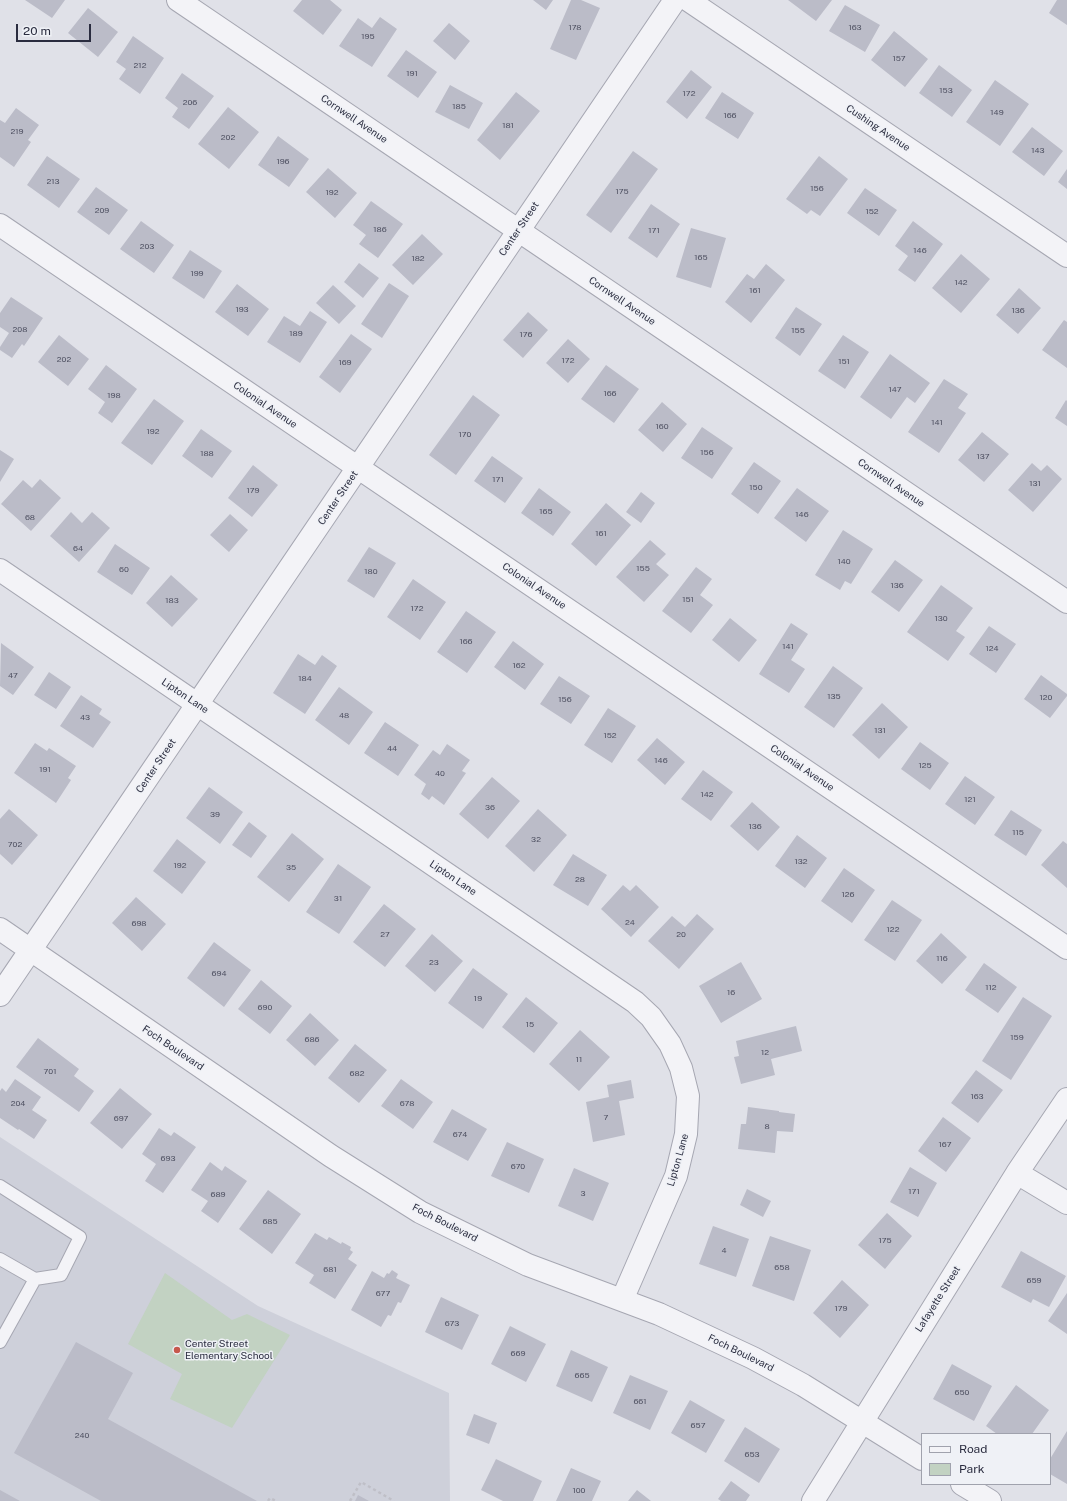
<!DOCTYPE html>
<html>
<head>
<meta charset="utf-8">
<style>
	body { margin:0 }
	#map { position:relative; width:1067px; height:1501px; overflow:hidden; background:#e0e1e8; font-family:"Public Sans",sans-serif }
	canvas { display:block }
	.legend { position:absolute; left:921px; top:1433px; width:130px; height:52px; box-sizing:border-box; background:#eff1f6; border:1px solid #a0a2ad; margin:0; padding:5px 7px; list-style:none; font-size:12px; color:#2a2c3f }
	.legend li { display:flex; align-items:center; gap:8px; height:20px }
	.legend b { width:20px; border:1px solid #a0a2ad }
	.scale { position:absolute; left:16px; top:24px; width:75px; height:18px; box-sizing:border-box; border:2px solid #2a2c3f; border-top:0; padding-left:5px; font-size:12px; line-height:14px; white-space:nowrap; color:#2a2c3f; -webkit-text-stroke:3px #eff1f6; paint-order:stroke }
</style>
</head>
<body>
<div id="map">
<canvas width="1067" height="1501"></canvas>
<ul class="legend">
<li><b style="height:5px;background:#f3f3f7"></b>Road</li>
<li><b style="height:11px;background:#c2d2c2"></b>Park</li>
</ul>
<div class="scale">20 m</div>
</div>
<script>
const c = document.querySelector('canvas').getContext('2d');
c.lineJoin = 'round';
function paint(path, color) { c.fillStyle = color; c.fill(path, 'evenodd'); }
function strokePath(path, color, width, dash) { c.strokeStyle = color; c.lineWidth = width; c.lineCap = dash ? 'butt' : 'round'; c.setLineDash(dash || []); c.stroke(path); }
function drawText(font, color, halo, rows, align = 'center') {
  c.font = font + ' "Public Sans",sans-serif'; c.lineWidth = 3; c.setLineDash([]); c.textBaseline = 'middle'; c.strokeStyle = halo; c.fillStyle = color; for (const [text, x, y, turn = 0] of rows) {
    c.save(); c.translate(x, y); c.rotate((+turn || 0) * Math.PI / 180); c.textAlign = isNaN(turn) ? turn : align; if (halo) c.strokeText(text, 0, 0); c.fillText(text, 0, 0); c.restore();
  }
}
paint(new Path2D(`
	M0,1137L258,1306L449,1393L450,1501H0Z`), '#ced0da');
paint(new Path2D(`
	M165,1273L232,1320L247,1314L290,1335L232,1428L170,1399L182,1374L128,1344Z`), '#c2d2c2');
paint(new Path2D(`
	M25,0H65L52,18Z
	M302,0H330L342,10L323,35L293,11Z
	M533,0H553L546,10Z
	M571,0H581L600,8L576,60L550,49Z
	M788,0H832L816,21Z
	M1057,0H1067V25L1049,13Z
	M845,5L880,25L865,52L829,31Z
	M88,8L118,32L98,57L68,33Z
	M380,17L397,29L372,67L339,46L358,18L372,28Z
	M449,23L470,41L455,60L433,41Z
	M894,31L928,59L905,87L871,60Z
	M133,36L164,58L140,94L119,79L126,69L116,62Z
	M406,50L437,72L418,98L387,76Z
	M939,65L972,90L952,117L919,93Z
	M691,70L712,87L687,119L666,102Z
	M182,73L214,96L189,129L172,117L178,108L165,98Z
	M995,80L1029,104L1000,146L966,122Z
	M450,85L483,103L469,129L435,112Z
	M516,92L540,111L500,160L477,140Z
	M722,92L754,113L738,139L705,118Z
	M228,107L259,132L229,169L198,144Z
	M16,108L39,125L28,140L31,142L14,167L0,157V120L5,123Z
	M1032,127L1063,151L1044,176L1012,152Z
	M278,136L309,159L289,187L258,165Z
	M633,151L658,169L611,233L586,215Z
	M47,156L80,179L59,208L27,185Z
	M819,156L848,179L820,216L811,210L807,214L786,199Z
	M328,168L357,193L335,218L306,192Z
	M1067,169V189L1058,182Z
	M96,187L128,210L109,235L77,212Z
	M865,188L897,210L879,236L847,213Z
	M371,201L403,224L378,258L359,244L366,235L353,225Z
	M651,204L680,224L657,258L628,238Z
	M141,221L174,245L154,273L120,249Z
	M913,221L943,244L915,282L898,270L908,256L895,246Z
	M691,228L726,238L711,288L676,277Z
	M422,234L443,254L413,285L392,265Z
	M190,250L222,271L204,299L172,278Z
	M961,254L990,279L961,313L932,288Z
	M359,263L379,278L363,298L344,282Z
	M766,264L785,280L751,323L725,302L747,274L754,279Z
	M389,283L409,296L382,338L361,324Z
	M237,284L269,309L248,336L215,312Z
	M333,285L356,306L339,324L316,303Z
	M1019,288L1041,308L1018,334L996,315Z
	M11,297L43,318L24,346L22,344L12,358L0,350V347L9,333L0,327V313Z
	M796,307L822,324L800,356L775,338Z
	M310,311L327,322L300,363L267,342L284,316L300,326Z
	M528,312L548,330L523,358L503,340Z
	M1064,320L1067,322V368L1042,350Z
	M351,334L372,349L340,393L319,377Z
	M59,335L89,359L68,386L38,362Z
	M843,335L869,352L845,389L818,371Z
	M568,339L590,359L568,383L546,363Z
	M890,354L930,383L915,403L907,397L891,419L860,397Z
	M106,365L137,389L112,423L98,413L105,402L88,389Z
	M606,365L639,389L614,423L581,399Z
	M944,379L968,394L958,408L966,413L939,453L908,432Z
	M473,395L500,415L456,475L429,455Z
	M154,399L184,421L152,465L121,443Z
	M1066,400L1067,401V426L1055,418Z
	M662,402L687,424L663,452L638,430Z
	M702,427L733,448L712,479L681,458Z
	M201,429L232,451L212,478L182,456Z
	M982,432L1009,454L984,482L958,460Z
	M0,450L14,459L0,482Z
	M492,456L523,478L505,503L474,481Z
	M754,462L781,481L758,514L731,494Z
	M1032,463L1041,471L1047,465L1062,479L1033,512L1008,490Z
	M253,465L278,485L252,517L228,498Z
	M40,479L61,498L31,531L1,504L23,480L32,488Z
	M539,488L571,512L553,536L521,513Z
	M797,488L829,511L806,542L774,518Z
	M641,492L655,503L641,523L626,512Z
	M606,503L631,525L596,566L571,544Z
	M71,512L82,523L92,512L110,528L79,562L50,536Z
	M230,514L248,530L229,552L210,535Z
	M843,530L873,549L851,584L845,581L840,590L815,575Z
	M650,540L666,554L656,564L669,575L644,602L616,577Z
	M115,544L150,568L132,595L97,572Z
	M369,547L396,563L374,598L347,581Z
	M895,560L923,580L899,612L871,592Z
	M696,567L712,579L700,595L713,605L691,633L662,611Z
	M171,575L198,599L172,627L146,603Z
	M413,579L446,602L420,640L387,617Z
	M941,585L973,608L956,631L965,637L948,661L907,632Z
	M466,611L496,632L467,673L437,652Z
	M730,618L757,640L739,662L712,640Z
	M791,623L808,634L791,660L805,669L789,693L759,674Z
	M989,626L1016,644L996,673L969,654Z
	M513,641L544,664L525,690L494,667Z
	M1,643L34,667L13,695L0,686Z
	M298,654L315,665L322,655L337,666L305,714L273,693Z
	M833,666L863,688L834,728L804,707Z
	M49,672L71,687L56,709L34,695Z
	M1041,675L1067,694V696L1050,718L1024,699Z
	M559,676L590,696L571,724L540,704Z
	M339,687L373,712L349,745L315,720Z
	M81,695L102,709L99,714L111,722L93,748L60,726Z
	M882,703L908,727L879,759L852,735Z
	M608,708L636,726L612,763L584,745Z
	M385,722L419,745L398,776L364,753Z
	M657,738L685,762L665,785L637,760Z
	M920,742L949,763L930,790L901,769Z
	M35,743L47,751L49,748L76,766L68,778L71,780L56,803L14,773Z
	M447,744L470,760L462,771L466,773L444,805L432,796L429,800L421,794L426,784L414,775L433,750L440,755Z
	M703,770L733,792L711,821L681,799Z
	M965,776L995,797L975,825L945,804Z
	M492,777L520,801L488,839L459,814Z
	M209,787L243,812L220,844L186,818Z
	M752,802L780,827L758,851L730,826Z
	M9,809L38,835L12,865L0,854V819Z
	M538,809L567,835L534,872L505,846Z
	M1011,810L1042,830L1026,856L994,835Z
	M249,822L267,836L251,858L232,845Z
	M292,833L324,859L289,902L257,877Z
	M797,835L827,858L805,888L775,866Z
	M177,839L206,862L182,894L153,871Z
	M1063,841L1067,844V888L1041,865Z
	M573,854L607,875L588,906L553,885Z
	M338,864L371,887L339,934L306,912Z
	M844,868L875,890L852,923L821,901Z
	M623,885L630,891L636,885L659,907L631,937L601,909Z
	M136,897L166,924L142,951L112,923Z
	M892,900L922,920L895,961L864,940Z
	M384,904L416,929L385,967L353,942Z
	M697,914L714,929L679,969L648,941L672,916L685,927Z
	M941,933L967,957L942,984L916,961Z
	M432,934L463,961L435,992L405,966Z
	M214,942L251,970L224,1007L187,978Z
	M741,962L762,999L721,1023L699,986Z
	M984,963L1017,987L998,1013L965,990Z
	M473,968L508,994L483,1029L448,1003Z
	M261,980L292,1006L270,1034L238,1009Z
	M526,997L558,1023L534,1053L502,1027Z
	M1023,997L1052,1016L1011,1080L982,1061Z
	M310,1013L339,1040L315,1066L286,1040Z
	M796,1026L802,1051L771,1059L775,1075L741,1084L734,1057L739,1056L736,1041Z
	M580,1030L610,1057L579,1091L549,1064Z
	M38,1038L79,1069L74,1076L94,1091L79,1112L16,1067Z
	M355,1044L387,1070L359,1103L328,1078Z
	M976,1070L1003,1090L978,1123L951,1103Z
	M15,1079L41,1097L32,1110L47,1120L34,1139L19,1129L18,1130L0,1118V1091L2,1088L6,1092Z
	M401,1079L433,1102L413,1129L381,1106Z
	M631,1080L634,1098L619,1101L625,1135L593,1142L586,1102L609,1097L607,1085Z
	M120,1088L152,1114L122,1149L90,1123Z
	M748,1107L779,1111V1112L795,1114L793,1132L777,1131L775,1153L738,1149L741,1124H746Z
	M452,1109L487,1129L468,1161L433,1142Z
	M943,1117L971,1138L946,1172L918,1151Z
	M159,1128L171,1136L174,1132L196,1147L163,1193L145,1181L156,1164L142,1154Z
	M507,1142L544,1159L529,1193L491,1176Z
	M210,1162L222,1171L225,1166L247,1181L218,1223L201,1211L208,1201L191,1190Z
	M910,1167L937,1183L918,1217L890,1202Z
	M574,1168L609,1183L593,1221L558,1206Z
	M747,1189L771,1201L763,1217L740,1205Z
	M268,1190L301,1214L272,1254L239,1229Z
	M887,1213L912,1236L885,1269L858,1245Z
	M713,1226L749,1239L736,1277L699,1264Z
	M315,1233L327,1240L329,1237L341,1244L342,1242L351,1247L350,1250L353,1252L348,1259L357,1265L335,1299L309,1283L314,1275L295,1263Z
	M770,1236L811,1250L794,1301L752,1286Z
	M1021,1251L1066,1276L1049,1307L1033,1299L1031,1303L1001,1287Z
	M392,1270L398,1274L396,1278L410,1285L401,1303L398,1302L391,1316L388,1315L381,1327L351,1310L372,1271L384,1278L387,1273L389,1274Z
	M842,1280L869,1305L840,1338L813,1313Z
	M1067,1293V1334L1048,1321Z
	M441,1297L479,1315L462,1350L425,1332Z
	M510,1326L546,1344L526,1382L491,1364Z
	M76,1342L133,1373L108,1419L257,1501H101L14,1453Z
	M571,1350L608,1367L592,1402L556,1386Z
	M952,1364L992,1386L974,1421L933,1399Z
	M630,1375L668,1391L650,1430L613,1413Z
	M1016,1385L1049,1410L1032,1434H997L986,1426Z
	M690,1400L725,1420L706,1453L671,1433Z
	M474,1414L497,1423L489,1444L466,1435Z
	M745,1427L780,1449L759,1483L724,1461Z
	M1067,1431V1484L1050,1474V1459Z
	M496,1459L542,1481L533,1501H503L481,1490Z
	M571,1468L601,1481L592,1501H556Z
	M731,1481L750,1495L746,1501H721L718,1499Z
	M0,1490L20,1501H0Z
	M637,1490L651,1501H628Z
	M358,1495L369,1501H355Z`), '#bbbcc8');
const lane = new Path2D(`
	M0,1186L80,1237L61,1275L35,1279
	M0,1259L35,1279L0,1342`);
const street = new Path2D(`
	M178,0L1067,602
	M688,0L1067,256
	M0,225L1067,948
	M0,570L635,1002L651,1017L670,1044L681,1068L688,1096L686,1134L676,1176L622,1300
	M0,929L331,1156L420,1212L528,1265L659,1314L753,1358L803,1385L922,1459
	M0,995L675,0
	M1017,1173L1067,1203
	M962,1484L990,1501
	M813,1501L1017,1173L1067,1099`);
strokePath(lane, '#a6a7b2', 14);
strokePath(street, '#a6a7b2', 24);
strokePath(new Path2D(`
	M268,1501L270,1498L276,1501
	M350,1501L361,1482L394,1501`), '#bfbfc7', 2.5, [3, 3]);
strokePath(lane, '#f3f3f7', 12);
strokePath(street, '#f3f3f7', 22);
for (const [x, y, r, color] of [
	[177,1350,4,"#c6584c"]
]) { const dot = new Path2D(); dot.arc(x, y, r, 0, 2 * Math.PI); c.fillStyle = color; c.fill(dot); strokePath(dot, '#eff1f6', 1.5); }
drawText('8px', '#4e5061', null, [
	["178",575,28],
	["163",855,28],
	["195",368,37],
	["157",899,59],
	["212",140,66],
	["191",412,74],
	["153",946,91],
	["172",689,94],
	["206",190,103],
	["185",459,107],
	["149",997,113],
	["166",730,116],
	["181",508,126],
	["219",17,132],
	["202",228,138],
	["143",1038,151],
	["196",283,162],
	["213",53,182],
	["156",817,189],
	["175",622,192],
	["192",332,193],
	["209",102,211],
	["152",872,212],
	["186",380,230],
	["171",654,231],
	["203",147,247],
	["146",920,251],
	["165",701,258],
	["182",418,259],
	["199",197,274],
	["142",961,283],
	["161",755,291],
	["193",242,310],
	["136",1018,311],
	["208",20,330],
	["155",798,331],
	["189",296,334],
	["176",526,335],
	["202",64,360],
	["172",568,361],
	["151",844,362],
	["169",345,363],
	["147",895,390],
	["166",610,394],
	["198",114,396],
	["141",937,423],
	["160",662,427],
	["192",153,432],
	["170",465,435],
	["156",707,453],
	["188",207,454],
	["137",983,457],
	["171",498,480],
	["131",1035,484],
	["150",756,488],
	["179",253,491],
	["165",546,512],
	["146",802,515],
	["68",30,518],
	["161",601,534],
	["64",78,549],
	["140",844,562],
	["155",643,569],
	["60",124,570],
	["180",371,572],
	["136",897,586],
	["151",688,600],
	["183",172,601],
	["172",417,609],
	["130",941,619],
	["166",466,642],
	["141",788,647],
	["124",992,649],
	["162",519,666],
	["47",13,676],
	["184",305,679],
	["135",834,697],
	["120",1046,698],
	["156",565,700],
	["48",344,716],
	["43",85,718],
	["131",880,731],
	["152",610,736],
	["44",392,749],
	["146",661,761],
	["125",925,766],
	["191",45,770],
	["40",440,774],
	["142",707,795],
	["121",970,800],
	["36",490,808],
	["39",215,815],
	["136",755,827],
	["115",1018,833],
	["32",536,840],
	["702",15,845],
	["132",801,862],
	["192",180,866],
	["35",291,868],
	["28",580,880],
	["126",848,895],
	["31",338,899],
	["24",630,923],
	["698",139,924],
	["122",893,930],
	["27",385,935],
	["20",681,935],
	["116",942,959],
	["23",434,963],
	["694",219,974],
	["112",991,988],
	["16",731,993],
	["19",478,999],
	["690",265,1008],
	["15",530,1025],
	["159",1017,1038],
	["686",312,1040],
	["12",765,1053],
	["11",579,1060],
	["701",50,1072],
	["682",357,1074],
	["163",977,1097],
	["204",18,1104],
	["678",407,1104],
	["7",606,1118],
	["697",121,1119],
	["8",767,1127],
	["674",460,1135],
	["167",945,1145],
	["693",168,1159],
	["670",518,1167],
	["171",914,1192],
	["3",583,1194],
	["689",218,1195],
	["685",270,1222],
	["175",885,1241],
	["4",724,1251],
	["658",782,1268],
	["681",330,1270],
	["659",1034,1281],
	["677",383,1294],
	["179",841,1309],
	["673",452,1324],
	["669",518,1354],
	["665",582,1376],
	["650",962,1393],
	["661",640,1402],
	["657",698,1426],
	["240",82,1436],
	["653",752,1455],
	["100",579,1491]
]);
drawText('10px', '#2a2c3f', '#eff1f6', [
	["Cornwell Avenue",354,119,34],
	["Cushing Avenue",878,128,34],
	["Center Street",519,229,-56],
	["Cornwell Avenue",622,301,34],
	["Colonial Avenue",265,405,34],
	["Cornwell Avenue",891,483,34],
	["Center Street",338,498,-56],
	["Colonial Avenue",534,586,34],
	["Lipton Lane",185,696,34],
	["Center Street",156,766,-56],
	["Colonial Avenue",802,768,34],
	["Lipton Lane",453,878,34],
	["Foch Boulevard",173,1048,34],
	["Lipton Lane",678,1160,-74],
	["Foch Boulevard",445,1223,27],
	["Lafayette Street",938,1299,-58],
	["Foch Boulevard",741,1353,26]
]);
drawText('10px', '#2a2c3f', '#eff1f6', [
	["Center Street",185,1344],
	["Elementary School",185,1356]
], 'left');
</script>
</body>
</html>
